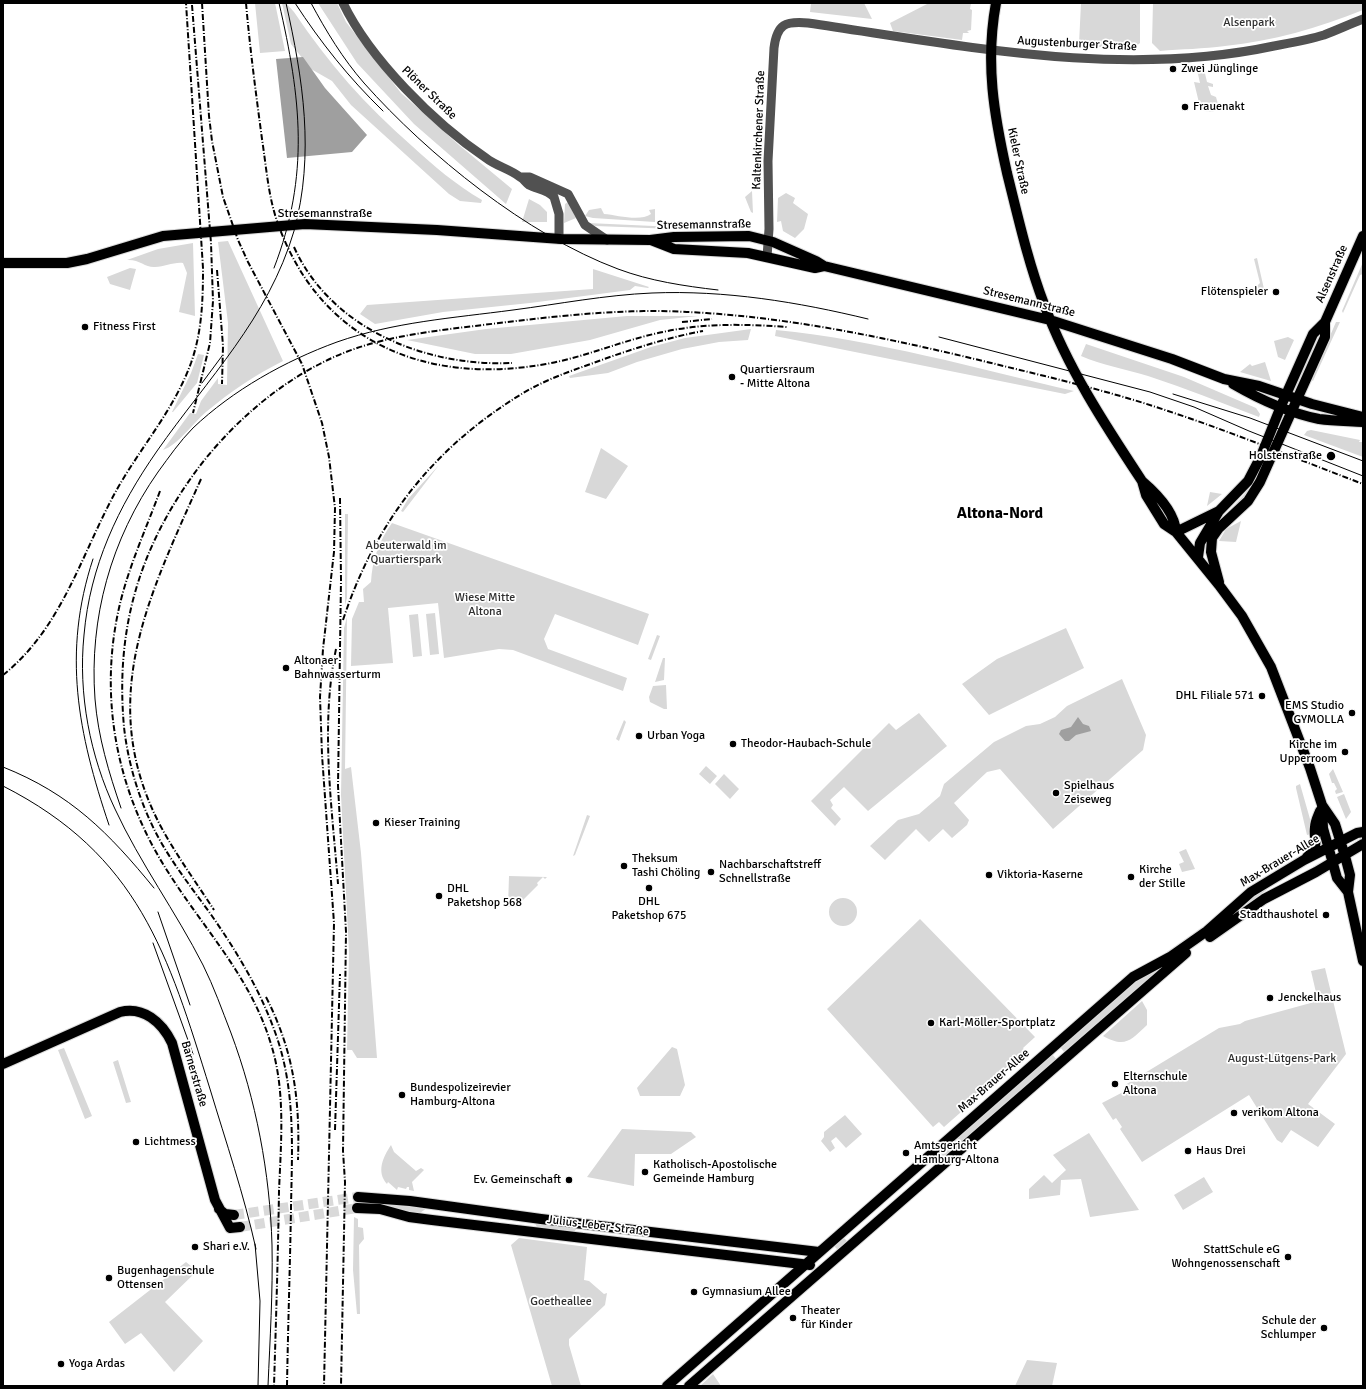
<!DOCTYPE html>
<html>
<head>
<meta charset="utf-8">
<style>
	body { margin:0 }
	#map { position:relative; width:1366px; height:1389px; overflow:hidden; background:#fff; font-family:Signika,sans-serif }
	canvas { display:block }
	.frame { position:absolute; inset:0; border:4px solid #000; pointer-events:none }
</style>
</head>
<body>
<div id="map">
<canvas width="1366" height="1389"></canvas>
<div class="frame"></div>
</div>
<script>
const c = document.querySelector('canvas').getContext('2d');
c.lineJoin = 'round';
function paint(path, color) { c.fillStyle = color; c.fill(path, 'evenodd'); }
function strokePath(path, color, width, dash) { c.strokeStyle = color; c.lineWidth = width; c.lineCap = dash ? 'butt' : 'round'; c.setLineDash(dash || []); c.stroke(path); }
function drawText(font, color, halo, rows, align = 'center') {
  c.font = font + ' Signika,sans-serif'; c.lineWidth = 3.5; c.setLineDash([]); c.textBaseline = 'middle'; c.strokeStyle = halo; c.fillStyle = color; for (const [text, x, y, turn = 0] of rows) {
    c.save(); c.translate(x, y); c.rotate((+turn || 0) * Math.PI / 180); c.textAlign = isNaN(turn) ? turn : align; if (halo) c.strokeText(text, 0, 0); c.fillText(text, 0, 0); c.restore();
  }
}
paint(new Path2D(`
	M255,3H275L285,51L260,53Z
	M282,3H286L294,12C328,63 366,106 412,146C434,166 456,185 482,200L481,203L460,201L449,194L351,105L332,81L311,69L291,44Z
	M318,3H337L346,22L401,93L459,145L512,189L506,204L414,124L357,63Z
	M811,3H864L872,19L810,12Z
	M929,3H974H971L970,9L972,10L971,30L967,31L969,33H963L962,40L893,31L890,23Z
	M1081,3H1140V43L1135,47H1097L1079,44Z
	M1153,3H1363V10C1318,28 1273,41 1225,46C1203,49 1182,49 1160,51L1152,43Z
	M1196,65H1203L1207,82L1213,84V87L1208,86L1211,95L1216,97L1218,104L1213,112L1204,111L1200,107L1194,82L1200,83Z
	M752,191L753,213L751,212L745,197Z
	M786,193L795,198L793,203L808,214L804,229L795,238L783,231L781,221L777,222L778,198Z
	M529,199L540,205L547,212V222H522Z
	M568,202L576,218L564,223L565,204Z
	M601,208L604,214C617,215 640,222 651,214L649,210L655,209V222L593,218L585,216L589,210Z
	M588,223L675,227V229L595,226Z
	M228,241L283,361C255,375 230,392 206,412C193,423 178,445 163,450L190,413L196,414L201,401L218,378V384L227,385L228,323L218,242Z
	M193,243L195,316L179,312L187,273L183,263C173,262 165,267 155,267C146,268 139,259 127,260L158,249Z
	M1257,258L1264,289L1256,290V287L1260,283L1254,259Z
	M1363,262V274L1360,275L1343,313L1342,311Z
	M130,268L136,269L130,290L110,284L107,277Z
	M593,269L649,287L648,288L635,286L630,290L530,303L443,312L375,324L360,314L367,305L593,289Z
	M627,316H698L660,320L590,340L511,354H475L407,340L486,329Z
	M1336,322H1340L1313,381L1311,380Z
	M751,329L748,340L719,342L682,349L637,362L608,373L570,378L569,376L651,347L685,338Z
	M776,330C877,340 975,368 1074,391L1065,394L775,336Z
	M1288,337L1294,340L1285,360L1278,357L1274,341Z
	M1086,344L1184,377L1256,408L1260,414L1259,417C1222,403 1185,388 1148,376C1125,369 1102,365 1081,356Z
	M198,354L204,355L197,383L173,412H172L191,373Z
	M1265,362L1271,381L1240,372L1250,364L1252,366Z
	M1311,430L1360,440L1359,442H1363V457L1304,435L1307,431Z
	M601,448L628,466L606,499L585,492Z
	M1265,457L1255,486L1242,504L1213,527L1242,497L1252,484Z
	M439,465L403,512L401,511L408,499Z
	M1210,492L1222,494L1207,506Z
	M345,514H348L347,598L345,605Z
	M1241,521L1236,542L1219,541L1226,529Z
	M392,523L649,614L638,645L555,614L544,639L548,649L627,678L623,691L513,650L499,649L444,658L438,603L388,608L393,663L351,666L352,619L359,602H364L363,589L371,582C372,560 379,541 392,523Z
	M435,613L439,654L430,655L426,614Z
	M418,614L422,656L413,657L409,615Z
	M347,617L345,769L351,767L361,853L377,1058H357L352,1050H347L349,952L341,795L344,628Z
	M1066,628L1084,668L989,715L962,684L997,659Z
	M657,635L660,636L651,660L648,659Z
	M663,658H665L664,680L655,682Z
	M1122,679L1146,735L1143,750L1053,829L1000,769L987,772L954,803L969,820L967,825L952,838L943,829L929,842L916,829L885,860L870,846L898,820L919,814L940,796L944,784L994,742L1026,726L1040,724L1055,717L1067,706Z
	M666,685L667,709H664L650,702L649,697L653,686Z
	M919,713L947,746L868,811L844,787L830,800L833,805L831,808L841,819L835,826L811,801L889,723L896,730Z
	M624,720L626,722L619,741L616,739Z
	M706,766L717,776L710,784L699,774Z
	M1333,769L1343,792L1336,794L1335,791L1337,789L1334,783H1332L1329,774Z
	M724,774L739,789L730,799L715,784Z
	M1300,784L1314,833L1307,835L1296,788V786Z
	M1344,794L1351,812L1346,819L1337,797Z
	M587,815L590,816L575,855L573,856Z
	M1186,849L1195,869L1182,872L1179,864L1184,862L1179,852Z
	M509,876L547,877L545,879L543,877L537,883L538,885L516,907H508Z
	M1269,887L1265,891L1233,917L1232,915L1255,894Z
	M829 912a14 14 0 1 1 28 0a14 14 0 1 1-28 0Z
	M920,919L1035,1037L1023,1048L1027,1054L944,1127L939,1122L933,1127L827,1009Z
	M1169,963L1065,1053L1060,1047L1135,981Z
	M1325,968L1346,1054L1308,1104L1335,1124L1318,1147L1291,1130L1282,1143L1277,1140L1249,1095L1142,1162L1120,1129L1122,1127L1116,1118L1113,1120L1102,1103L1127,1090L1125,1085L1219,1028L1240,1024L1245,1021L1318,1001L1311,971Z
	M1142,1001L1147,1010V1025C1130,1041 1125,1048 1103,1036Z
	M672,1047L677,1049L685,1085L680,1096H640L637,1088Z
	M64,1048L92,1116L85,1119L58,1050Z
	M1052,1054L1057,1060L943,1160L938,1154Z
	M118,1060L131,1102L126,1103L113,1062Z
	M845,1115L862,1134L846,1148L836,1137L831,1141L835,1148L830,1152L821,1141L824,1137V1132Z
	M622,1129L691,1132L696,1137L671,1154H635L634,1186L587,1177Z
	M1089,1133L1139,1210L1090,1217L1081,1179L1061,1180L1060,1195L1029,1199V1189L1044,1175L1052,1183L1066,1170L1053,1155Z
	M391,1145L394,1152L416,1171L421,1168L424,1170L412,1182L414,1191L409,1190V1187H407L406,1189L398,1187L397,1190L388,1182L387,1184C376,1172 383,1157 391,1145Z
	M1204,1177L1213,1192L1183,1210L1174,1195Z
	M384,1202L427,1208L417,1215L383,1205Z
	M354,1217L358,1219V1227L363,1228L364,1239L359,1245L360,1314H357L353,1270Z
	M534,1221L579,1226L573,1233L538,1229Z
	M843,1237L849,1243L839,1251L833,1245Z
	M519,1238L587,1247L584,1280L589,1281L604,1294L607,1293L605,1305L569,1339V1345L581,1386H552L511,1245Z
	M186,1262L197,1271L165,1302L203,1341L174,1372L141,1333L125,1344L109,1322Z
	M1027,1360L1057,1363L1052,1386H1015Z
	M713,1374L721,1386H700Z`), '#d8d8d8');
paint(new Path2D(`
	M303,57L325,88L367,135L352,152L287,158L276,59Z
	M1078,717L1083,724L1089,726L1091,731L1076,735L1069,741H1065L1059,734L1061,730L1071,727Z`), '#9f9f9f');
strokePath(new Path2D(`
	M234,1215L358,1197
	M240,1227L357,1208`), '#d9d9d9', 10, [10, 5]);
const major = new Path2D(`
	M996,3C985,63 994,115 1007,173C1018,217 1028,262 1044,304C1067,367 1105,425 1142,481C1156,493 1175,512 1176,532
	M651,240L674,249L748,253L815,268L824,266
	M3,263H67L87,259L163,236L305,224L437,230L561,239L650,240L674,237L749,236L773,242L816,261L824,266L1050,320L1172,359L1224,379L1259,386L1312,404L1363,417
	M1233,384C1259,399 1289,413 1319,419C1334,421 1349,421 1363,422
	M1142,481L1146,495L1164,524L1176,532L1219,585L1242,616L1271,667L1310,768L1322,805L1323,828L1337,878L1348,892
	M1176,532L1219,511L1248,481L1261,456L1281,406L1313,334L1325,322L1363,236
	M1198,557L1200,543L1219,511
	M1219,582L1211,552L1212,538L1219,528L1248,501L1260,482L1325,337V322
	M1322,805L1335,824L1345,856L1350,875L1348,892L1363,961
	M1307,857C1321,843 1313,842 1315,827C1315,822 1318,816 1320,811
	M1210,937L1264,899L1316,872L1363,844
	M3,1064L120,1012C143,1006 162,1022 172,1043L215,1200L230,1228
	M358,1197L410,1201L541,1219L819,1252
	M357,1208L380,1209L409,1217L432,1220L810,1265
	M219,1209L225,1214L234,1215
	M230,1228L240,1227
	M667,1386L1133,977L1170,957L1207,931L1251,892L1304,860L1357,833L1363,832
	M689,1386L1186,953`);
strokePath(major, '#dbdbdb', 12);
strokePath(new Path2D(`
	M343,3C370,59 434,123 486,158C496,166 510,169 520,177C524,179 526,183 529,185C537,189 548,190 554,197L559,214V239
	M521,177H530L568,194L585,225L607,240
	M767,257L769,229L768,161L774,48C777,24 785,21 808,23C960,45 1120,79 1274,46C1290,43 1308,40 1324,35C1337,30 1350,24 1363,19`), '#515151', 9);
strokePath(major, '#000', 10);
strokePath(new Path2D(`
	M295,3C321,43 349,78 383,111
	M311,3C326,31 343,59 364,83C428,155 527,235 618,269C650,281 684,286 718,290
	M274,268C310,175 301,98 279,3
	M939,337L1150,392L1194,407L1249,431L1363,476
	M202,383L222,356
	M1173,394L1250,418L1363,461
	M93,559C62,653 78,733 109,825
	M3,767C71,794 109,833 154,888
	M3,786C139,855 168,954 210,1089C226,1142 244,1195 256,1249
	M121,808C109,773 98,737 95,699C89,618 111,539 158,472C169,457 180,441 193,428C233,390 285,361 337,342C394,322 453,318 513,310C559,304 605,295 652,293C725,290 798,302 868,319
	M158,912L190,1005
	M153,943L193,1054
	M255,1244L260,1301L258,1386
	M268,1386C270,1339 273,1292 272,1245C270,1173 256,1100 231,1033C222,1010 214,987 203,965C176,912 140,863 115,809C90,756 78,694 84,635C90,566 118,507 157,451C208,378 268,319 294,231C315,154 303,79 286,3`), '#000', 1);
strokePath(new Path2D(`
	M202,3L209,116L212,141L223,197L238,240L248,262L302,364L322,423L329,457L335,508L334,552L323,649L320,697L322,755L334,923L324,1386
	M246,3C250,49 256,94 262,139C266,165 268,193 276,218C317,341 425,386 546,364C586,357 623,340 663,332C704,323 745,324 787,327
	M192,5L211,243L213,301L210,343L193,413
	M294,247C331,329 426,367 512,363
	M217,270L223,346L222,384
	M682,322L712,319
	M201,479C149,596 95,700 160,825C176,855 196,882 214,910
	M160,491C146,529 128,568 119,608C98,701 118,796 170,875C205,930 250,977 270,1041C286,1089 281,1141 279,1191C278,1256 276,1321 274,1386
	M340,498L341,580L338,786L346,932L343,1151L345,1182L341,1386
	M343,620C370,538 416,470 486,418C501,407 517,396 534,387C557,375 583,367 607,358C639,347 670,337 703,331
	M336,649C320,726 332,807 338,884
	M3,675C62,628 81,555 116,491C140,448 174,410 191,363C202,332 203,300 203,268L186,3
	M266,997C294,1052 300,1100 298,1160
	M335,1130L340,974
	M287,1386C288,1327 290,1267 291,1208C292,1149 296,1089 275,1032C260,990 237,952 212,916C192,888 171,862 156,833C139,800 128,763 124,727C115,627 140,546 199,467C239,415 295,369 357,348C402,333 452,329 499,323C550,317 602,311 654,311C765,312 875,335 983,361C1044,376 1106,390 1165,410C1232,432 1297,459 1363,484`), '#000', 2, [6, 2, 1, 2]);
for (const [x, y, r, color] of [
	[1173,69,4,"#000"],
	[1185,107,4,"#000"],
	[1276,292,4,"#000"],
	[85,327,4,"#000"],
	[732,377,4,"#000"],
	[1331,456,5,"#000"],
	[286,668,4,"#000"],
	[1262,696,4,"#000"],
	[1352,713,4,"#000"],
	[639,736,4,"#000"],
	[733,744,4,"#000"],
	[1345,752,4,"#000"],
	[1056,793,4,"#000"],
	[376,823,4,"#000"],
	[624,866,4,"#000"],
	[711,872,4,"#000"],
	[989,875,4,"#000"],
	[1131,877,4,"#000"],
	[649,888,4,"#000"],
	[439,896,4,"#000"],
	[1326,915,4,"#000"],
	[1270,998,4,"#000"],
	[931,1023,4,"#000"],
	[1115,1084,4,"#000"],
	[402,1095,4,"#000"],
	[1234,1113,4,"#000"],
	[136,1142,4,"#000"],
	[1188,1151,4,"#000"],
	[906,1153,4,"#000"],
	[645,1172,4,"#000"],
	[569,1180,4,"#000"],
	[195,1247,4,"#000"],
	[1288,1257,4,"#000"],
	[109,1278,4,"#000"],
	[694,1292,4,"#000"],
	[793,1318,4,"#000"],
	[1324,1328,4,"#000"],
	[61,1364,4,"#000"]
]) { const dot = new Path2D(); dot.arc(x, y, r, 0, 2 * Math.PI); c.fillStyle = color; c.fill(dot); strokePath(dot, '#fff', 1.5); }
drawText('12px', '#2f2f2f', '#fff', [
	["Alsenpark",1249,23],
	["Abeuterwald im",406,546],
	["Quartierspark",406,560],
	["Wiese Mitte",485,598],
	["Altona",485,612],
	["August-Lütgens-Park",1282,1059],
	["Goetheallee",561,1302]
]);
drawText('12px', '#000', '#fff', [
	["Augustenburger Straße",1077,44,3],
	["Plöner Straße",429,93,44],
	["Kaltenkirchener Straße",759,130,-88],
	["Kieler Straße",1018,161,78],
	["Stresemannstraße",325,214],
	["Stresemannstraße",704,225,-1],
	["Alsenstraße",1332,274,-66],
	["Stresemannstraße",1029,302,14],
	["Max-Brauer-Allee",1280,861,-31],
	["Barnerstraße",194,1074,74],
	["Max-Brauer-Allee",994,1081,-41],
	["Julius-Leber-Straße",598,1226,7]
]);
drawText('12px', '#000', '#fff', [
	["Zwei Jünglinge",1181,69],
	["Frauenakt",1193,107],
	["Flötenspieler",1268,292,"right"],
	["Fitness First",93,327],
	["Quartiersraum",740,370],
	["- Mitte Altona",740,384],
	["Holstenstraße",1322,456,"right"],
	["Altonaer",294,661],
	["Bahnwasserturm",294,675],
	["DHL Filiale 571",1254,696,"right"],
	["EMS Studio",1344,706,"right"],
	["GYMOLLA",1344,720,"right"],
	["Urban Yoga",647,736],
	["Theodor-Haubach-Schule",741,744],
	["Kirche im",1337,745,"right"],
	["Upperroom",1337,759,"right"],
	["Spielhaus",1064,786],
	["Zeiseweg",1064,800],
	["Kieser Training",384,823],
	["Theksum",632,859],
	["Tashi Chöling",632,873],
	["Nachbarschaftstreff",719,865],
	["Schnellstraße",719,879],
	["Kirche",1139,870],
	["der Stille",1139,884],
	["Viktoria-Kaserne",997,875],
	["DHL",447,889],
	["Paketshop 568",447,903],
	["DHL",649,902,"center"],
	["Paketshop 675",649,916,"center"],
	["Stadthaushotel",1318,915,"right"],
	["Jenckelhaus",1278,998],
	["Karl-Möller-Sportplatz",939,1023],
	["Elternschule",1123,1077],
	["Altona",1123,1091],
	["Bundespolizeirevier",410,1088],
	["Hamburg-Altona",410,1102],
	["verikom Altona",1242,1113],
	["Lichtmess",144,1142],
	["Amtsgericht",914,1146],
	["Hamburg-Altona",914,1160],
	["Haus Drei",1196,1151],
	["Katholisch-Apostolische",653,1165],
	["Gemeinde Hamburg",653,1179],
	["Ev. Gemeinschaft",561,1180,"right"],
	["Shari e.V.",203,1247],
	["StattSchule eG",1280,1250,"right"],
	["Wohngenossenschaft",1280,1264,"right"],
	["Bugenhagenschule",117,1271],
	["Ottensen",117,1285],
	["Gymnasium Allee",702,1292],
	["Theater",801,1311],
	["für Kinder",801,1325],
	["Schule der",1316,1321,"right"],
	["Schlumper",1316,1335,"right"],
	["Yoga Ardas",69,1364]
], 'left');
drawText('bold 16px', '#000', '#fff', [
	["Altona-Nord",1000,514]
]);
</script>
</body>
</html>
